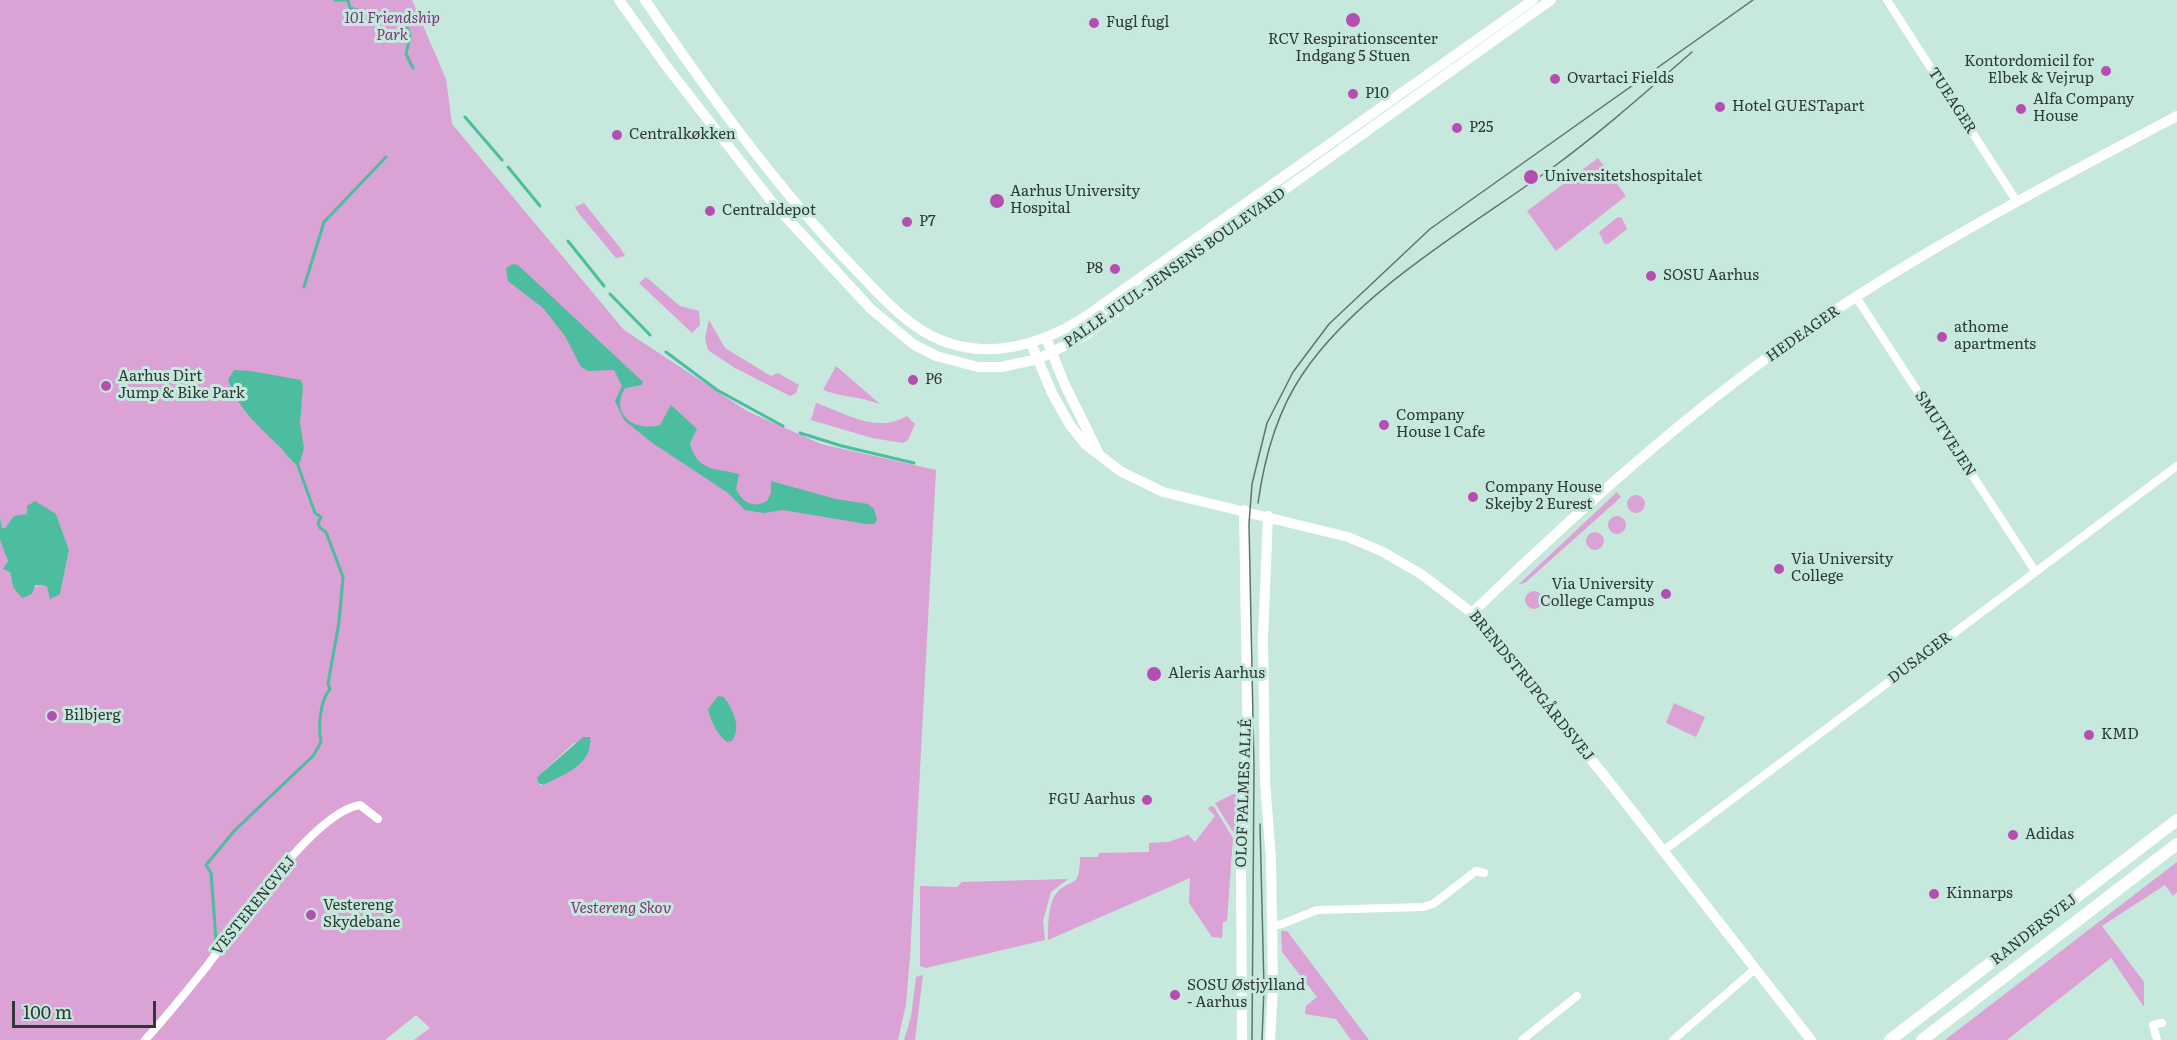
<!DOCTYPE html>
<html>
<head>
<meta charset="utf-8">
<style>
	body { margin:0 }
	#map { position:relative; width:2177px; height:1040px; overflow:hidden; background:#c7e8dd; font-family:Literata,serif }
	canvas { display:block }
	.scale { position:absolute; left:12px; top:1001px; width:144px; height:27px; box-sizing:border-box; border:3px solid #2c3935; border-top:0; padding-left:8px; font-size:18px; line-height:21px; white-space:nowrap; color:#2c3935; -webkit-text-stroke:4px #c7e8dd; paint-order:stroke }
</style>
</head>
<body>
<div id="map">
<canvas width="2177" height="1040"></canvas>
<div class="scale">100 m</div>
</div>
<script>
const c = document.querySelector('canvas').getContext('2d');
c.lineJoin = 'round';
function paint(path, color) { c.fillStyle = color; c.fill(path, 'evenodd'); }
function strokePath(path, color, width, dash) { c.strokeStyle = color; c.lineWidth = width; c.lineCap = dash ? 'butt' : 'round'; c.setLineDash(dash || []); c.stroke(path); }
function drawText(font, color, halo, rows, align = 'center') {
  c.font = font + ' Literata,serif'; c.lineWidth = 6; c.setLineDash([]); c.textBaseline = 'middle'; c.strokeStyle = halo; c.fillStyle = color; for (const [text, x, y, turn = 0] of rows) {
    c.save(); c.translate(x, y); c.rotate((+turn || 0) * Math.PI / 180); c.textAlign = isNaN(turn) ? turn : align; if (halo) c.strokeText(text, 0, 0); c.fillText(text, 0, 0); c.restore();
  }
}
paint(new Path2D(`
	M0,0H412L446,79L452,124L624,330L747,411L821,444L936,470L910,957L906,1004L898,1040H414L430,1028L416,1015L385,1040H0V540L6,552L13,587L47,586L60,594L69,550L56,514C34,514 20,510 5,528H2L0,517ZM574,743H591C584,769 562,773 542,786L538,783L537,777Z
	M1598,158L1626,196L1556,251L1527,211Z
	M584,203L621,249L625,256L616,258L580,215L575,207Z
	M1618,217L1622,218L1627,229L1608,244L1604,243L1599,232Z
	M646,277L680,306L699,311L700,325L692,333L639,283Z
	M709,320L725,348L771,376L778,373L799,385L796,393L790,396L735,368L708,350L705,338Z
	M836,366L880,404C861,397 842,397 823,390Z
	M816,403C846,413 875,434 907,416L915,424L908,440L903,443L872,438L811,420Z
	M1617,492L1621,497L1525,583L1519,584Z
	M1627 504a9 9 0 1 1 18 0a9 9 0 1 1-18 0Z
	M1608 525a9 9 0 1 1 18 0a9 9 0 1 1-18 0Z
	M1586 541a9 9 0 1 1 18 0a9 9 0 1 1-18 0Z
	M1525 600a9 9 0 1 1 18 0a9 9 0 1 1-18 0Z
	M1674,703L1705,717L1696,737L1666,723Z
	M1238,792L1235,835L1215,803Z
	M1210,806L1214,807L1233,838L1227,921L1223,922L1222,938L1212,937L1189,903L1190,878L1048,940C1048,928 1048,904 1056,894C1070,876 1080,892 1080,857H1098L1099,853L1149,852V843L1168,842L1188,835L1195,842L1215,816L1208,809Z
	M2177,862V892L2173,896L2165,885L2102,926L2144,982V1007L2111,958L2007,1040H1945Z
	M1068,879L1051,892L1043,921L1045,940L926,968L920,966V886L957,887L962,882Z
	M1281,931H1287L1369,1040H1351L1336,1019L1305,1014L1306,1006L1317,997L1282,952Z
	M923,975L915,1040H904L911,1017L916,977Z`), '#daa2d5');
paint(new Path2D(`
	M513,264L518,265L643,382L642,385L625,388C609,415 635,432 660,425L671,405L697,429L690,443C697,471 713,468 739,474L736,489C742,502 753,509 767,501L771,493V481L836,499L868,504L874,509L877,520L874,524H866L783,510L763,513L745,510L728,493L651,442L624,420L615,401L622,386L614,370L588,371L581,367L565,336L543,308L508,281L506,268Z
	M234,370L251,371L301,380L303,386L300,424L304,448L300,462L296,464C289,459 286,453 280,447C261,428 240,411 230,385L228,380Z
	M35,501L56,514L69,550L60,594L50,599L47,586L35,585L32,594L22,598L13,587L10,572L3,569L8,561L0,540V517L2,528H5L14,516L27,514V506Z
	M718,696L724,697C733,710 742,727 732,741L727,742C717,734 711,722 708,709Z
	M583,737H590C594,764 562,776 543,785L538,783L537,777Z`), '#4dbda0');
strokePath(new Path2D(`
	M335,0H348L350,8L357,10L359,20L396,24L408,29L410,37L406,54L413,68
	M465,117L502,160
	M508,167L540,206
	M568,241L604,286
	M304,287L324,222L386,157
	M610,294L650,335
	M666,352L717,390L783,426
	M800,433L842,446L914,463
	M216,940L211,873L206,865L235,830L313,756L321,742C318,727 320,700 330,689L328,684L339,622L343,577L326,532L320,528L318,523L321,517L315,513L296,460`), '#4dbda0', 3);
strokePath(new Path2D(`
	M1887,0L2017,202
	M1856,297L2035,571
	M1663,851L2177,466
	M1272,926L1282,924L1317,910L1423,907L1433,904L1476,871L1484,873
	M145,1040C167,1016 187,991 207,966C237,927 313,812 360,805L378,819
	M1522,1040L1577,996
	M1673,1040L1755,969
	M2157,1040L2153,1025L2162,1023`), '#fff', 8);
strokePath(new Path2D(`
	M619,0L667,67L772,202L871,309L913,344L936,356L978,367H1001L1038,359L1084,336L1177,266L1551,0
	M645,0C709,94 776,187 855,269C881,296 907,327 943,341C990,359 1040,345 1082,319L1533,0
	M1082,329L1110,306
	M1046,338L1065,385L1098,452
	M1031,343L1052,393L1070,425L1085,444L1120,471L1163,492L1348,537L1381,551L1421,574L1472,613L1611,784L1811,1040
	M1268,516L1263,638L1265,782L1271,859L1273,988L1270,1040
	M1472,613C1592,497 1716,386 1857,296C1960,230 2069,173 2177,116
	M1242,1040L1241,871L1248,753L1244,510`), '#fff', 10);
strokePath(new Path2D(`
	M1890,1040L2177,820
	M1922,1040L2177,844`), '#fff', 12);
strokePath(new Path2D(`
	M1258,503C1264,460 1277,412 1302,375C1357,292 1471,226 1552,168C1601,132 1646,92 1692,52
	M1260,824L1264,988L1262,1040
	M1252,1040L1254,768L1249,524L1252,484L1267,423L1293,372L1329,324L1430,229L1753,0`), '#60746e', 1.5);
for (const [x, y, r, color] of [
	[1353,20,8,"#b64db0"],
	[1094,23,6,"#b64db0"],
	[2106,71,6,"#b64db0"],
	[1555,79,6,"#b64db0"],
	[1353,94,6,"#b64db0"],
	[1720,107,6,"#b64db0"],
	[2021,109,6,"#b64db0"],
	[1457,128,6,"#b64db0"],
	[617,135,6,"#b64db0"],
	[1531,177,8,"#b64db0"],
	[997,201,8,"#b64db0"],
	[710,211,6,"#b64db0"],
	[907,222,6,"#b64db0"],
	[1115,269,6,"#b64db0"],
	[1651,276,6,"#b64db0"],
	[1942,337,6,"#b64db0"],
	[913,380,6,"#b64db0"],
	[106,386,6,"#b64db0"],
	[1384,425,6,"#b64db0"],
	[1473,497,6,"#b64db0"],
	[1779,569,6,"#b64db0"],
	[1666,594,6,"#b64db0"],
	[1154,674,8,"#b64db0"],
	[52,716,6,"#b64db0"],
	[2089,735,6,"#b64db0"],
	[1147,800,6,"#b64db0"],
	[2013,835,6,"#b64db0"],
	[1934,894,6,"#b64db0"],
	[311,915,6,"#b64db0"],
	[1175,995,6,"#b64db0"]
]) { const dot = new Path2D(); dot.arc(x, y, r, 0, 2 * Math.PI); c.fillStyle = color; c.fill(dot); strokePath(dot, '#c7e8dd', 2); }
drawText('italic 15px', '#80337c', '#c7e8dd', [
	["101 Friendship",392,19],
	["Park",392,36],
	["Vestereng Skov",621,909]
]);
drawText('15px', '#2c3935', '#c7e8dd', [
	["Fugl fugl",1106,23],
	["RCV Respirationscenter",1353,40,"center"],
	["Indgang 5 Stuen",1353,57,"center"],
	["Kontordomicil for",2094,62,"right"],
	["Elbek & Vejrup",2094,79,"right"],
	["Ovartaci Fields",1567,79],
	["P10",1365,94],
	["Alfa Company",2033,100],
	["House",2033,117],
	["Hotel GUESTapart",1732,107],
	["P25",1469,128],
	["Centralkøkken",629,135],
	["Universitetshospitalet",1544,177],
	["Aarhus University",1010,192],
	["Hospital",1010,209],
	["Centraldepot",722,211],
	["P7",919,222],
	["P8",1103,269,"right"],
	["SOSU Aarhus",1663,276],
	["athome",1954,328],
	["apartments",1954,345],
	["Aarhus Dirt",118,377],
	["Jump & Bike Park",118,394],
	["P6",925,380],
	["Company",1396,416],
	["House 1 Cafe",1396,433],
	["Company House",1485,488],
	["Skejby 2 Eurest",1485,505],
	["Via University",1791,560],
	["College",1791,577],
	["Via University",1654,585,"right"],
	["College Campus",1654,602,"right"],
	["Aleris Aarhus",1168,674],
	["Bilbjerg",64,716],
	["KMD",2101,735],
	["FGU Aarhus",1135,800,"right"],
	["Adidas",2025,835],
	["Kinnarps",1946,894],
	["Vestereng",323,906],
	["Skydebane",323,923],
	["SOSU Østjylland",1187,986],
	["- Aarhus",1187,1003]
], 'left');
drawText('15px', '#2c3935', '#c7e8dd', [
	["TUEAGER",1952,101,57],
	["PALLE JUUL-JENSENS BOULEVARD",1175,268,-35],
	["HEDEAGER",1803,334,-35],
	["SMUTVEJEN",1945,434,57],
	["DUSAGER",1920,658,-37],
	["BRENDSTRUPGÅRDSVEJ",1531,686,51],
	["OLOF PALMES ALLÉ",1244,793,-88],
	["VESTERENGVEJ",254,906,-51],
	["RANDERSVEJ",2034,930,-38]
]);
</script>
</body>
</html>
